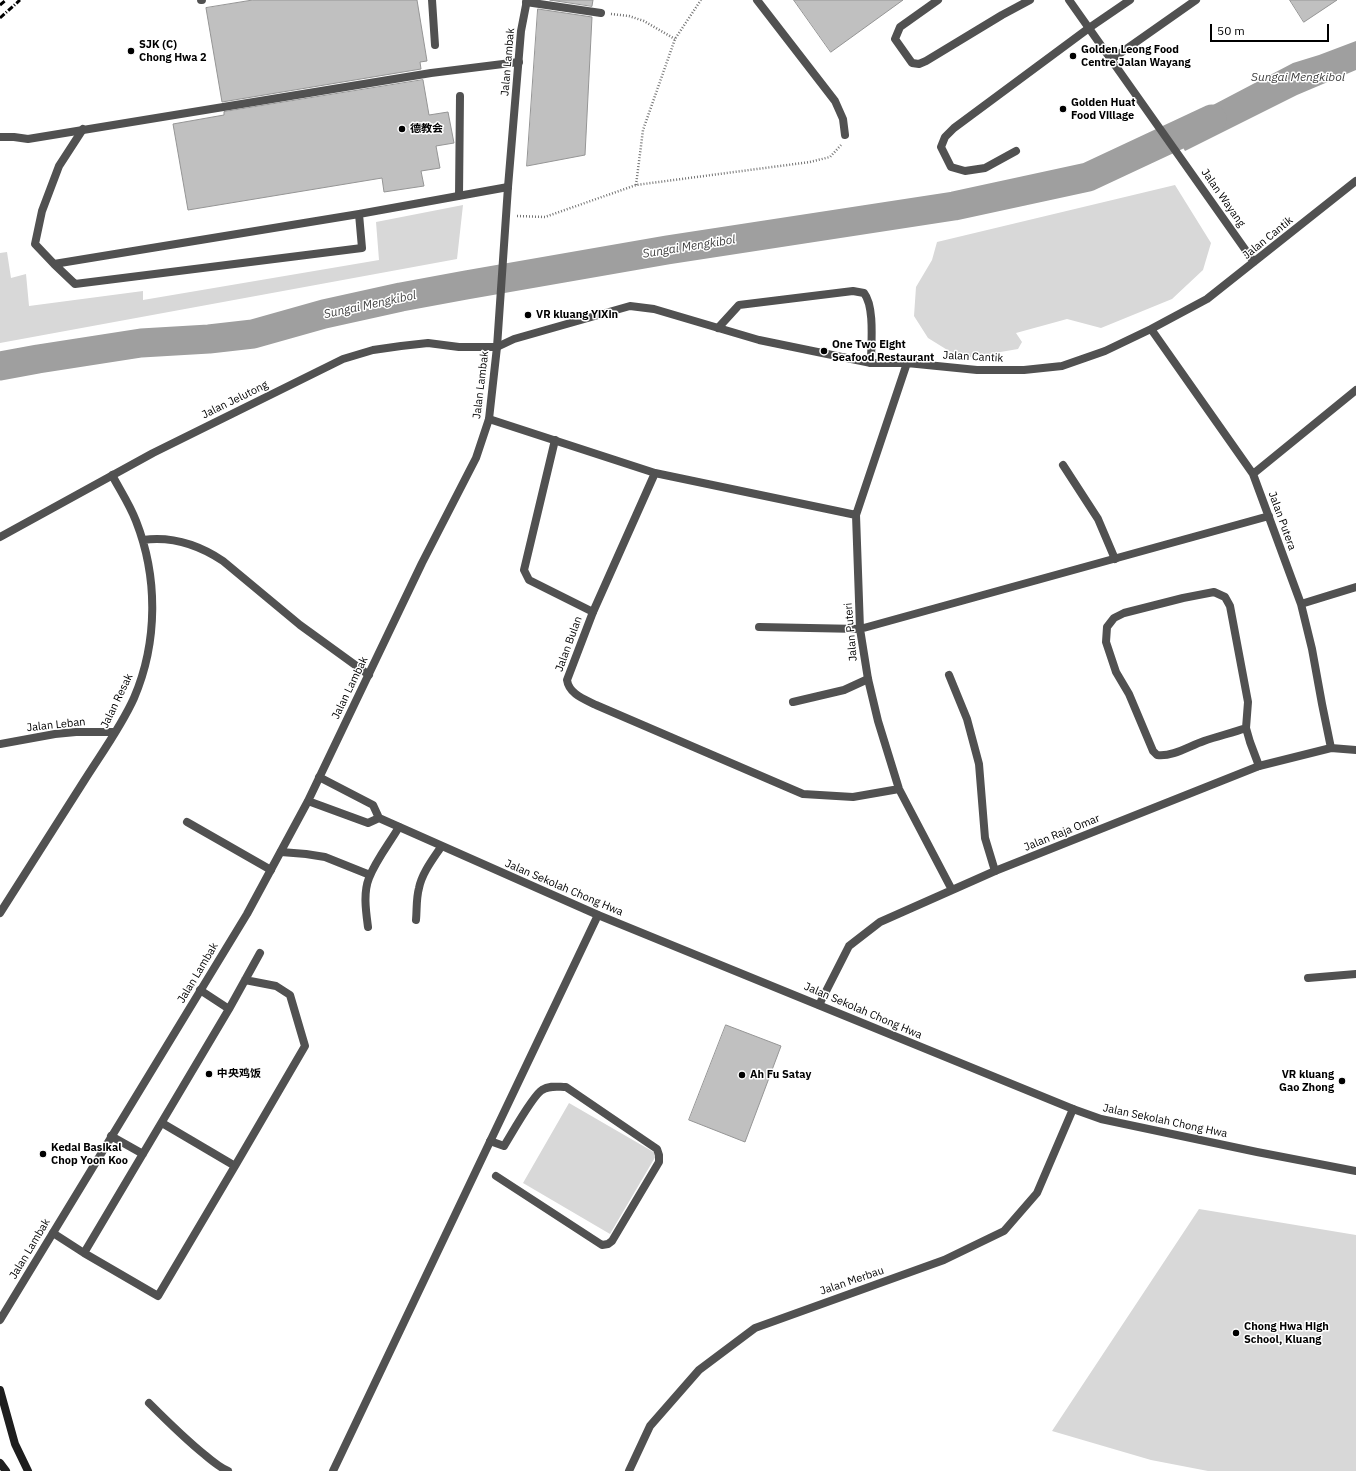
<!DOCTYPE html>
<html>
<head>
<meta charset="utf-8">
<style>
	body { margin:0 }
	#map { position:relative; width:1356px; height:1471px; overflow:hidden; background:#fff; font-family:"IBM Plex Sans",sans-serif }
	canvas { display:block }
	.scale { position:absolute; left:1210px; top:24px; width:119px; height:18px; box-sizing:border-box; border:2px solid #000; border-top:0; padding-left:5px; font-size:12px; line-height:14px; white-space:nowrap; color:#000; -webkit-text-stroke:3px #fff; paint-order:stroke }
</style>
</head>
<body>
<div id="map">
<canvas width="1356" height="1471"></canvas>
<div class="scale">50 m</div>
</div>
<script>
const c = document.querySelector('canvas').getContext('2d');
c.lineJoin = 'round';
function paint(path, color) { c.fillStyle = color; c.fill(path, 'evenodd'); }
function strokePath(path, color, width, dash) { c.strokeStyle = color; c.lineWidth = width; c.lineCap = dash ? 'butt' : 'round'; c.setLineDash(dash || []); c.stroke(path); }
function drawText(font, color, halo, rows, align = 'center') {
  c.font = font + ' "IBM Plex Sans","Noto Sans SC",sans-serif'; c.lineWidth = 3; c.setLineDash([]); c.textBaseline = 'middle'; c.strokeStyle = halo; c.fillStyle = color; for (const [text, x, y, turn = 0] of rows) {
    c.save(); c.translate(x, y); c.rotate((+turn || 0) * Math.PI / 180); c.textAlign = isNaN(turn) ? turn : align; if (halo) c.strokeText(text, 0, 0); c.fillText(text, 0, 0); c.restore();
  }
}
paint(new Path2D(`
	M1175,185L1211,243L1203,270L1172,299L1101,328L1067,319L1016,333L1022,342L1018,349L971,357L949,351L928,338L914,316L916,287L932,260L937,242Z
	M463,205L457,259L0,343V253L7,252L11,278L26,274L29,306L143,291V300L379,260L376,222Z
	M569,1103L657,1154L610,1234L523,1183Z
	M1199,1209L1356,1235V1471H1208L1151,1460L1052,1431Z`), '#d8d8d8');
paint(new Path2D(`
	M1356,41V70L1297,95L1185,151L1171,127L1293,63L1319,55Z`), '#9f9f9f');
strokePath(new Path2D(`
	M0,366L38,359L141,343L209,339L253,334L324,314L401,297L466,285L667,250L954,206L1088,177L1212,119`), '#9f9f9f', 29);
const building = new Path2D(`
	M253,0H417L427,61L420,62L421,69L222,102L206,8Z
	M550,0H593L592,6Z
	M794,0H903L831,52Z
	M1290,0H1337L1304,22Z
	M538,9L592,17L585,155L527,166Z
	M423,80L429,115L448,112L454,143L436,146L440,168L421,171L424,186L384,192L382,178L188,210L173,124L224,115V112Z
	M726,1025L781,1046L745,1142L689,1120Z`);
paint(building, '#c0c0c0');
strokePath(building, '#959595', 1);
strokePath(new Path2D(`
	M611,14L629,16L644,21L675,39
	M636,185L643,130L675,39L701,0
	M517,216L545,217L636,185L810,162L830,157L841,145`), '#737373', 2.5, [1, 2]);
strokePath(new Path2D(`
	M201,0H202
	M432,0L435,45
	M757,0L835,101L843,119L845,135
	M938,0L900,27L895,39L912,63L919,64L926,61L1002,15L1030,0
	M526,2L601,13
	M1016,151L985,168L965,171L951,167L941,147L945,137L954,128L1089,28L1130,0
	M459,196L460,96
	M359,214L362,248L75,284L54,264L359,214L508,187
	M54,264L35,244L42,211L59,166L83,129
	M718,328L739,305L853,291L864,293C875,307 871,344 871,363
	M555,440L524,570L529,580L593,612
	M1063,465L1098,519L1115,559
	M949,675L967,719L979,764L985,838L995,871
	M793,702L844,690L868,679
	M1246,728C1232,733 1218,736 1204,741C1189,746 1173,757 1157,755L1153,751L1129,694L1116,672L1106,642L1107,627L1114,618L1124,613L1183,598L1214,592L1225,597L1230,606L1248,702L1246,728L1250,742L1259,766
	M187,822L271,870
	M281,852L306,854L325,857L370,875
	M416,920C417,909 416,899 419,888C422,873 433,859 441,847
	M368,927C366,912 363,893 369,878C376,860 389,844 399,827
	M229,1009L260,953
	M162,1123L235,1166L305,1046L290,995L276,986L245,980
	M111,1136L143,1154
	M490,1141L504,1146C511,1135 533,1095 542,1090C550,1085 558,1087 566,1087L657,1149L659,1155V1162L612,1241L608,1244L602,1245L496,1176
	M53,1233L84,1253L229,1009L200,990
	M84,1253L158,1296L235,1166
	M149,1403C167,1421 185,1439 205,1455C212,1461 219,1467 228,1471`), '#515151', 8);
strokePath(new Path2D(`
	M1069,0L1254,262
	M1112,59L1196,0
	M0,137H14L28,139L431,73L519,62
	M1151,329L1253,474L1301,604L1312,649L1322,704L1331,748
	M907,363L856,515L860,629L868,679L878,721L899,789L952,890
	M489,419L655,473
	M1253,474L1356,390
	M856,515L655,473L593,612L567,680C569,694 584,699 596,705L803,794L853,797L899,789
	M0,537L153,453L343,359L373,350L401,346L428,343L459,347H497L514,339L630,306L654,309L759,340L871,363H907L977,370H1024L1062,366L1105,351L1151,329L1207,299L1356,181
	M143,540C172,536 199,545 223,561L300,625L369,675
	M1301,604L1356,587
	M759,627L860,629L1269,516
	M0,744L55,734L76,732H115
	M0,913C28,869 56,825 84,781C101,754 121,727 134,698C158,642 158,577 136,521C130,505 120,490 112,475
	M1308,978L1356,974
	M819,1005L849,946L880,922L995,871L1259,766L1331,748L1356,750
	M333,1471L598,915
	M629,1471L650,1426L699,1370L755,1328L944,1260L1004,1231L1037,1193L1073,1109`), '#515151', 8);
strokePath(new Path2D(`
	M319,777L373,805L379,818L598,915L1073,1109L1101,1119L1257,1152L1356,1171
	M308,801L368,823L379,818
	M0,1320L247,914L308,801L422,563L476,458L489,419L497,347L508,187L521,31L527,0`), '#515151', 8);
strokePath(new Path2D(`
	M0,1390L15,1444L28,1471
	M0,1463L6,1471`), '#1e1e1e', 8);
strokePath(new Path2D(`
	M0,5L6,0
	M0,18L20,0`), '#000', 3, [6, 2, 1, 2]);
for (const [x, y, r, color] of [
	[131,51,4,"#000"],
	[1073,56,4,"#000"],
	[1063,109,4,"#000"],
	[402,129,4,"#000"],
	[528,315,4,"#000"],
	[824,351,4,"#000"],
	[209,1074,4,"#000"],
	[742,1075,4,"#000"],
	[1342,1081,4,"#000"],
	[43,1154,4,"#000"],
	[1236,1333,4,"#000"]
]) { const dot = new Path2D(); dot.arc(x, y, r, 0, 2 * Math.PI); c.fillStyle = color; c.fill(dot); strokePath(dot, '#fff', 1.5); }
drawText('bold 11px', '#000', '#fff', [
	["SJK (C)",139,45],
	["Chong Hwa 2",139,58],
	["Golden Leong Food",1081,50],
	["Centre Jalan Wayang",1081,63],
	["Golden Huat",1071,103],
	["Food Village",1071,116],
	["德教会",410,129],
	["VR kluang YiXin",536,315],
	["One Two Eight",832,345],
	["Seafood Restaurant",832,358],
	["中央鸡饭",217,1074],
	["Ah Fu Satay",750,1075],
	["VR kluang",1334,1075,"right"],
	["Gao Zhong",1334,1088,"right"],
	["Kedai Basikal",51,1148],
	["Chop Yoon Koo",51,1161],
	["Chong Hwa High",1244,1327],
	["School, Kluang",1244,1340]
], 'left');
drawText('11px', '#000', '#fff', [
	["Jalan Lambak",508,62,-85],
	["Jalan Wayang",1223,198,55],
	["Jalan Cantik",1268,238,-39],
	["Jalan Cantik",973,357,3],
	["Jalan Lambak",481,385,-83],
	["Jalan Jelutong",235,400,-26],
	["Jalan Putera",1282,521,70],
	["Jalan Puteri",851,632,-95],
	["Jalan Bulan",569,644,-70],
	["Jalan Lambak",350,688,-64],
	["Jalan Resak",117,701,-64],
	["Jalan Leban",56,725,-6],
	["Jalan Raja Omar",1062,833,-22],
	["Jalan Sekolah Chong Hwa",564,888,23],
	["Jalan Lambak",198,973,-59],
	["Jalan Sekolah Chong Hwa",863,1011,23],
	["Jalan Sekolah Chong Hwa",1165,1121,12],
	["Jalan Lambak",30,1249,-59],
	["Jalan Merbau",852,1281,-19]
]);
drawText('italic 12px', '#404040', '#fff', [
	["Sungai Mengkibol",1298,78],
	["Sungai Mengkibol",689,247,-9],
	["Sungai Mengkibol",370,305,-12]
]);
</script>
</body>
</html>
